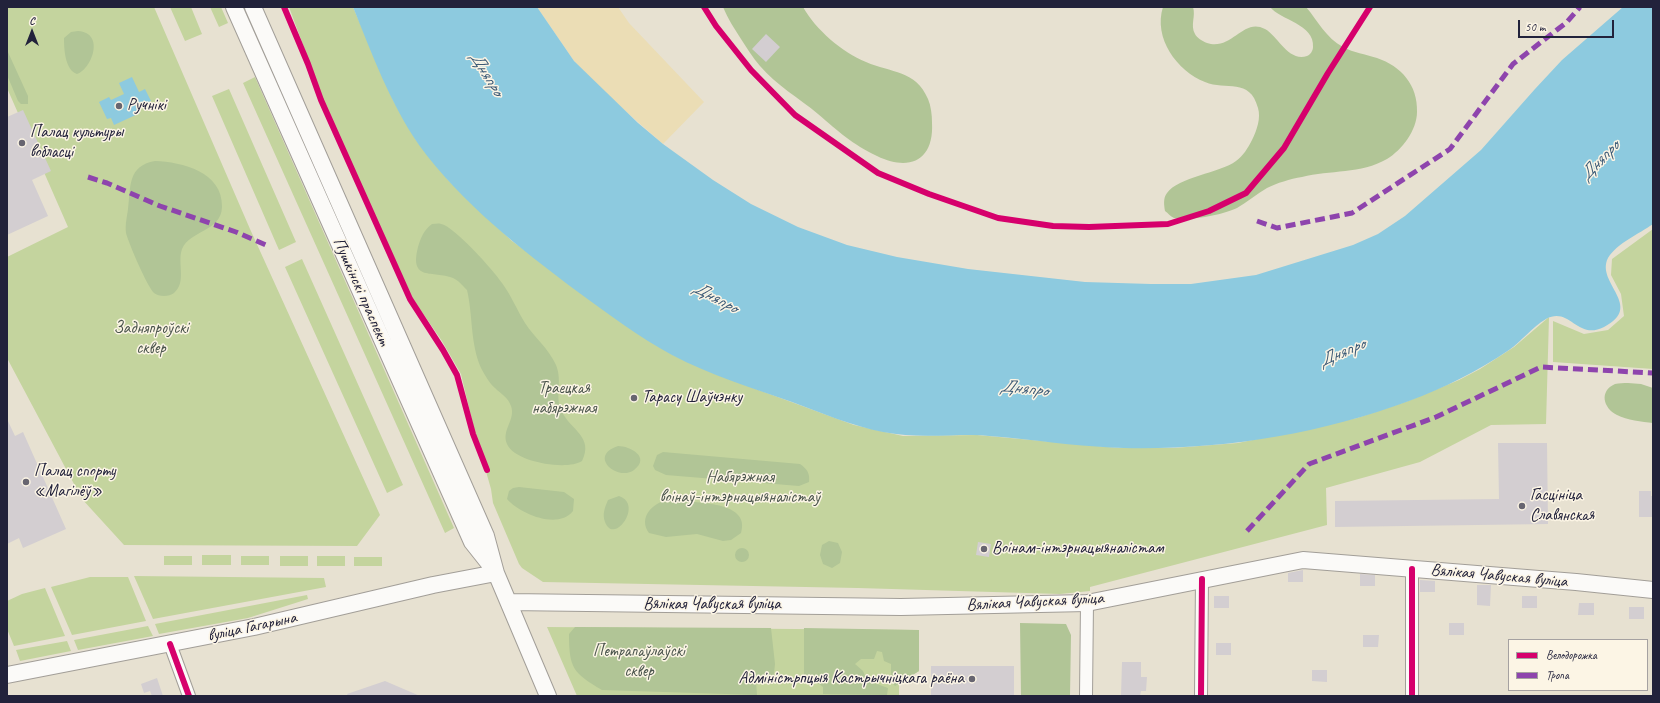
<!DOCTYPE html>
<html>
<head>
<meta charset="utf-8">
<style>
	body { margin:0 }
	#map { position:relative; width:1660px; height:703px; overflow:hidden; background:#e7e1d1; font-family:Caveat,sans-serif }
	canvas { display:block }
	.frame { position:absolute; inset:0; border:8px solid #22223b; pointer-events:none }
	.legend { position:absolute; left:1508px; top:639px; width:140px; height:52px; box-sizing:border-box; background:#fcf5e5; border:1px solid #a5a1a1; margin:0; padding:5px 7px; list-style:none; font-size:12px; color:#22223b }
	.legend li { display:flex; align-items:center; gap:8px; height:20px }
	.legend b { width:20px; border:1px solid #a5a1a1 }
	.north { position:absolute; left:12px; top:12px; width:40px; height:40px; -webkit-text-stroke:3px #fcf5e5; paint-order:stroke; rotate:0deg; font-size:11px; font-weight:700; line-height:16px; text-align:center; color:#22223b }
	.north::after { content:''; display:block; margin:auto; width:14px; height:18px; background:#22223b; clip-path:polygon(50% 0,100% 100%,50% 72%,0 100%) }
	.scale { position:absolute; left:1518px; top:20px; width:96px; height:18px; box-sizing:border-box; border:2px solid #22223b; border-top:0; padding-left:5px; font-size:12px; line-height:14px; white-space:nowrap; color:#22223b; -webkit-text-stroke:3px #fcf5e5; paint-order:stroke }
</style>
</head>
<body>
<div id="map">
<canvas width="1660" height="703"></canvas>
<div class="frame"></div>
<ul class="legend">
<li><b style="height:5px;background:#d6006c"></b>Велодорожка</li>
<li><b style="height:5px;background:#8e44ad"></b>Тропа</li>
</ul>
<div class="north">С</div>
<div class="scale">50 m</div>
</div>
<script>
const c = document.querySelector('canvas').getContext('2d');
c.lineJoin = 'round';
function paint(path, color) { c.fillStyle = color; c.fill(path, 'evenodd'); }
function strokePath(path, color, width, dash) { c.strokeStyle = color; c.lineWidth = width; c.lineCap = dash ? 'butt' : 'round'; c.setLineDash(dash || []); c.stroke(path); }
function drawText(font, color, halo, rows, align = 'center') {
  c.font = font + ' Caveat,sans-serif'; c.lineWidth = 3; c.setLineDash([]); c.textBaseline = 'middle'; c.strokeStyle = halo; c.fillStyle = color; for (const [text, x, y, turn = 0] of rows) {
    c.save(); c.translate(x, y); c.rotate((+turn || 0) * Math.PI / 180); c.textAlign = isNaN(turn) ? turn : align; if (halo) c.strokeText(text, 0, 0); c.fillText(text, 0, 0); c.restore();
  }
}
paint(new Path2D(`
	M7,7H154L250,229L380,515L357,546L124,545L82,499L7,358V257L68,227L7,88Z
	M170,7H191L202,34L185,41Z
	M210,7H221L228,23L219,27Z
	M289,7H353L393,100L416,140L449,181L512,241L673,355L726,378L854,425L903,436L977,435L1119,448H1174L1238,443L1357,418L1408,401L1459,380L1480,369L1514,347L1549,317L1546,424L1491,425L1420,462L1326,488L1327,525L1090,587V591L1060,594L858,588L543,582L522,568L519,564L493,503L491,489L475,433L461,374L442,341L413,299L329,115Z
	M255,77L454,528L445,533L243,83Z
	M229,89L296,242L279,250L212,96Z
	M1653,229V369L1553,362V321L1584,334L1608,330L1624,316L1621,294L1611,275L1612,259Z
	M302,259L403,485L387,493L285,267Z
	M202,555H231V565H202Z
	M164,556H192V565H164Z
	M241,556H269V565H241Z
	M280,556H308V566H280Z
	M317,556H345V566H317Z
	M354,557H382V566H354Z
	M134,576L324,578L326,587L153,619Z
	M90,577H128L146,621L72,635L51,587Z
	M45,588L65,636L14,646L7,629V601L22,594Z
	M307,595L308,599L248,618L159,634L155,624Z
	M148,626L153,636L78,650L74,640Z
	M547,627L919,630V671L899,683V696H577Z
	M67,641L71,651L20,661L16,650Z`), '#c4d49e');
paint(new Path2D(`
	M723,7H803C816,30 842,52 866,62C891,73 916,70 928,99C931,106 932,115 932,123C934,160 910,172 877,156C852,144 839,132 818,114C799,98 776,85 760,66C753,58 747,48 741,39C734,28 728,19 723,7Z
	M1163,7H1193C1196,16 1190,25 1195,34C1197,38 1202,41 1207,43C1232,51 1243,17 1265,29C1278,36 1288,62 1307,56C1310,55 1313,51 1313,47C1315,24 1280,20 1270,7H1306C1318,21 1326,38 1343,47C1354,53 1365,54 1377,58C1401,66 1418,85 1417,112C1417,130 1402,150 1387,159C1361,174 1330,170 1302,177C1290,179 1277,183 1267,188C1257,194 1247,202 1237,208C1223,215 1189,221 1174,218C1171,217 1168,213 1165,211C1164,205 1163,198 1167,193C1178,177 1220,173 1236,161C1243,156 1248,148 1252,140C1257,130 1261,118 1258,108C1250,77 1226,91 1205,82C1177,71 1153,38 1163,7Z
	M78,31C106,33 91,70 77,74C65,70 64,49 64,38L71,32Z
	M7,50L28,96V104H21L18,101L7,75Z
	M155,161C182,162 223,172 222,207C221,232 190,230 182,249C177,263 187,282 174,293C169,297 159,297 154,293C147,286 129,244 126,233C125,224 127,217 128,209C131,187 127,166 155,161Z
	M432,224C435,224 439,223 441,224C454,226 494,271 502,283C511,295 517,310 525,323C534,337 549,349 556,365C563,382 554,397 562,412C571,430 594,437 582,461C567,471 514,462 507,444C501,430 516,420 511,406C508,397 501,394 495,388C489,383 485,375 481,368C470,343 473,315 467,290C463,286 458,280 453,278C433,270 409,282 418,247C421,237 424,230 432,224Z
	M1628,383L1641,384L1653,388V423C1642,422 1627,420 1617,415C1603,408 1599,391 1615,384C1619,383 1624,383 1628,383Z
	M618,446C630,446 651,457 634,470C618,482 587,456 618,446Z
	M663,452L800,464C807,469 810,473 809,482L799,486L666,475L655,470L653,466L657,455Z
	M519,487L564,492L574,499L573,511C558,530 520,514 507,499L509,491L513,488Z
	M619,496C644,504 614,546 605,522C602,514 605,507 608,500Z
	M668,500C689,503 752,499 741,533L731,540L723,541L697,534L666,537L649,533C638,518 652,503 668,500Z
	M829,541L838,543L842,552L840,563L832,568L823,564L820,555L822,545Z
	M735 555a7 7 0 1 1 14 0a7 7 0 1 1-14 0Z
	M1020,623L1066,624L1071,635L1070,696H1021Z
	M575,627L771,628L775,664L773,683L761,676L756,681L757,695L602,690C573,673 569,668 569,634Z
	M804,628L919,630V671L895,686L891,681V664L884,661L882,652L877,651L874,659H861L855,664L863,671L866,678L874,683L888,688L887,695L823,694V687L817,682L804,683Z`), '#b1c596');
paint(new Path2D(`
	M537,7H618L629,23L704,102L663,144L606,94L574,61Z`), '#ebddb5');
paint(new Path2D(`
	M353,7H537L574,61L638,123L663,144L713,180L751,204L798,227L847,245L897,257L968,269L1085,282L1151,284H1191L1256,275L1353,245L1378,234L1405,216L1481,150L1535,89L1562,60L1623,7H1653V224C1639,234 1617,243 1608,258C1595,283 1645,306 1604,327C1577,341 1570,306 1546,319C1532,327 1522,341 1509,350C1478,371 1444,388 1409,401C1317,435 1221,450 1124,448C1087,447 1049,442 1012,438C998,437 985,435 972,435C942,435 913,438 883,432C852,426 822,413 792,402C752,388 710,375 672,355C639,337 608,314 578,292C521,249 462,204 419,145C390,103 372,54 353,7Z
	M132,77L139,92L145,89L151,101L138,107L140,113L114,125L111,118L107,119L99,102L109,97L111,100L124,94L119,83Z`), '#8dcadf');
paint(new Path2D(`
	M766,34L780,47L766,62L752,49Z
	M23,110L51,171L32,180L48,216L7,235V117Z
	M7,419L15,436L23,432L66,529L23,548L19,538L7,544Z
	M1498,443H1547L1548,524L1335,527V501L1499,499Z
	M1639,491H1651V496H1653V517H1639Z
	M978,542L991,544L989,557L976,555Z
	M1303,570V582H1288V573Z
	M1360,574L1375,575V586H1360Z
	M1420,580L1435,581V592H1420Z
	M1477,585H1491L1490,606L1477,605Z
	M1214,596H1229V608H1214Z
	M1522,596H1537V608H1522Z
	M1579,603H1594V615H1578Z
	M1629,607H1644V619H1629Z
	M1449,623H1464V635H1449Z
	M1363,635H1379L1378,647H1363Z
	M1216,643H1231V655H1216Z
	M1122,662H1141V677H1147L1146,691H1141L1140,696H1121Z
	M931,666H1014V696H931Z
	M1312,670H1327V682L1312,681Z
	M157,678L163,696H152L150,691L144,693L141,684Z
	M385,681L420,696H348L347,694Z`), '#d3ced1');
const minor = new Path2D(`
	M170,644L189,696
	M1086,696L1087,603
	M1201,696L1202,579
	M1412,696V569`);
const major = new Path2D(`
	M234,7L472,542L491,566
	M253,7L486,536L496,573L548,696
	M509,602L901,607L1087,603L1303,560L1576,582L1653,590
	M7,675L254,627L433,585L496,573`);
strokePath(minor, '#a29e98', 14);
strokePath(major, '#a29e98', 18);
strokePath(minor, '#fbfaf8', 12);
strokePath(major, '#fbfaf8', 16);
strokePath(new Path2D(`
	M88,177L107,183L160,206L236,232L266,245
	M1257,221L1277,228L1352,213L1450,149L1513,64L1567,22L1580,7
	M1247,531L1309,464L1436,417L1541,367L1653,373`), '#8e44ad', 5, [10, 5]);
strokePath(new Path2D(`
	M284,7L308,64L321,100L410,299L443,350L457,375L473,434L487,470
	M704,7L716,26L751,70L795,115L878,173L929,194L998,218L1053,226L1089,227L1168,224L1209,211L1246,193L1284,148L1328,73L1370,7
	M170,644L189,696
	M1201,696L1202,579
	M1412,696V569`), '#d6006c', 6);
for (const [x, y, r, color] of [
	[119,106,4,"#676570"],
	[22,143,4,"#676570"],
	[634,398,4,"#676570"],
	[26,482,4,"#676570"],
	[1522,506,4,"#676570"],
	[984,549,4,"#676570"],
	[972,679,4,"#676570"]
]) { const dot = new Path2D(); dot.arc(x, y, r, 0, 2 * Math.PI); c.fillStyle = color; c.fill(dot); strokePath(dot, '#fcf5e5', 1.5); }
drawText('17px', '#22223b', '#fcf5e5', [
	["Ручнікі",127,106],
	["Палац культуры",30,133],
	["вобласці",30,153],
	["Тарасу Шаўчэнку",642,398],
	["Палац спорту",34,472],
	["«Магілёў»",34,492],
	["Гасцініца",1530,496],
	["Славянская",1530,516],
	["Воінам-інтэрнацыяналістам",992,549],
	["Адміністрпцыя Кастрычніцкага раёна",964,679,"right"]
], 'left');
drawText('17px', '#22223b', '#fcf5e5', [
	["Пушкінскі праспект",361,292,66],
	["Вялікая Чавуская вуліца",1499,576,5],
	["Вялікая Чавуская вуліца",1035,602,-3],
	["Вялікая Чавуская вуліца",712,605],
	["вуліца Гагарына",252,627,-12]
]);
drawText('17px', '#4a544c', '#fcf5e5', [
	["Задняпроўскі",151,329],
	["сквер",151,349],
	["Траецкая",564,389],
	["набярэжная",564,409],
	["Набярэжная",740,478],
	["воінаў-інтэрнацыяналістаў",740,498],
	["Петрапаўлаўскі",639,652],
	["сквер",639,672]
]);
drawText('italic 18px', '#3a5976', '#fcf5e5', [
	["Дняпро",486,74,58],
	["Дняпро",1600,161,-46],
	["Дняпро",715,298,28],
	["Дняпро",1342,353,-23],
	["Дняпро",1024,389,6]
]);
</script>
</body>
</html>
